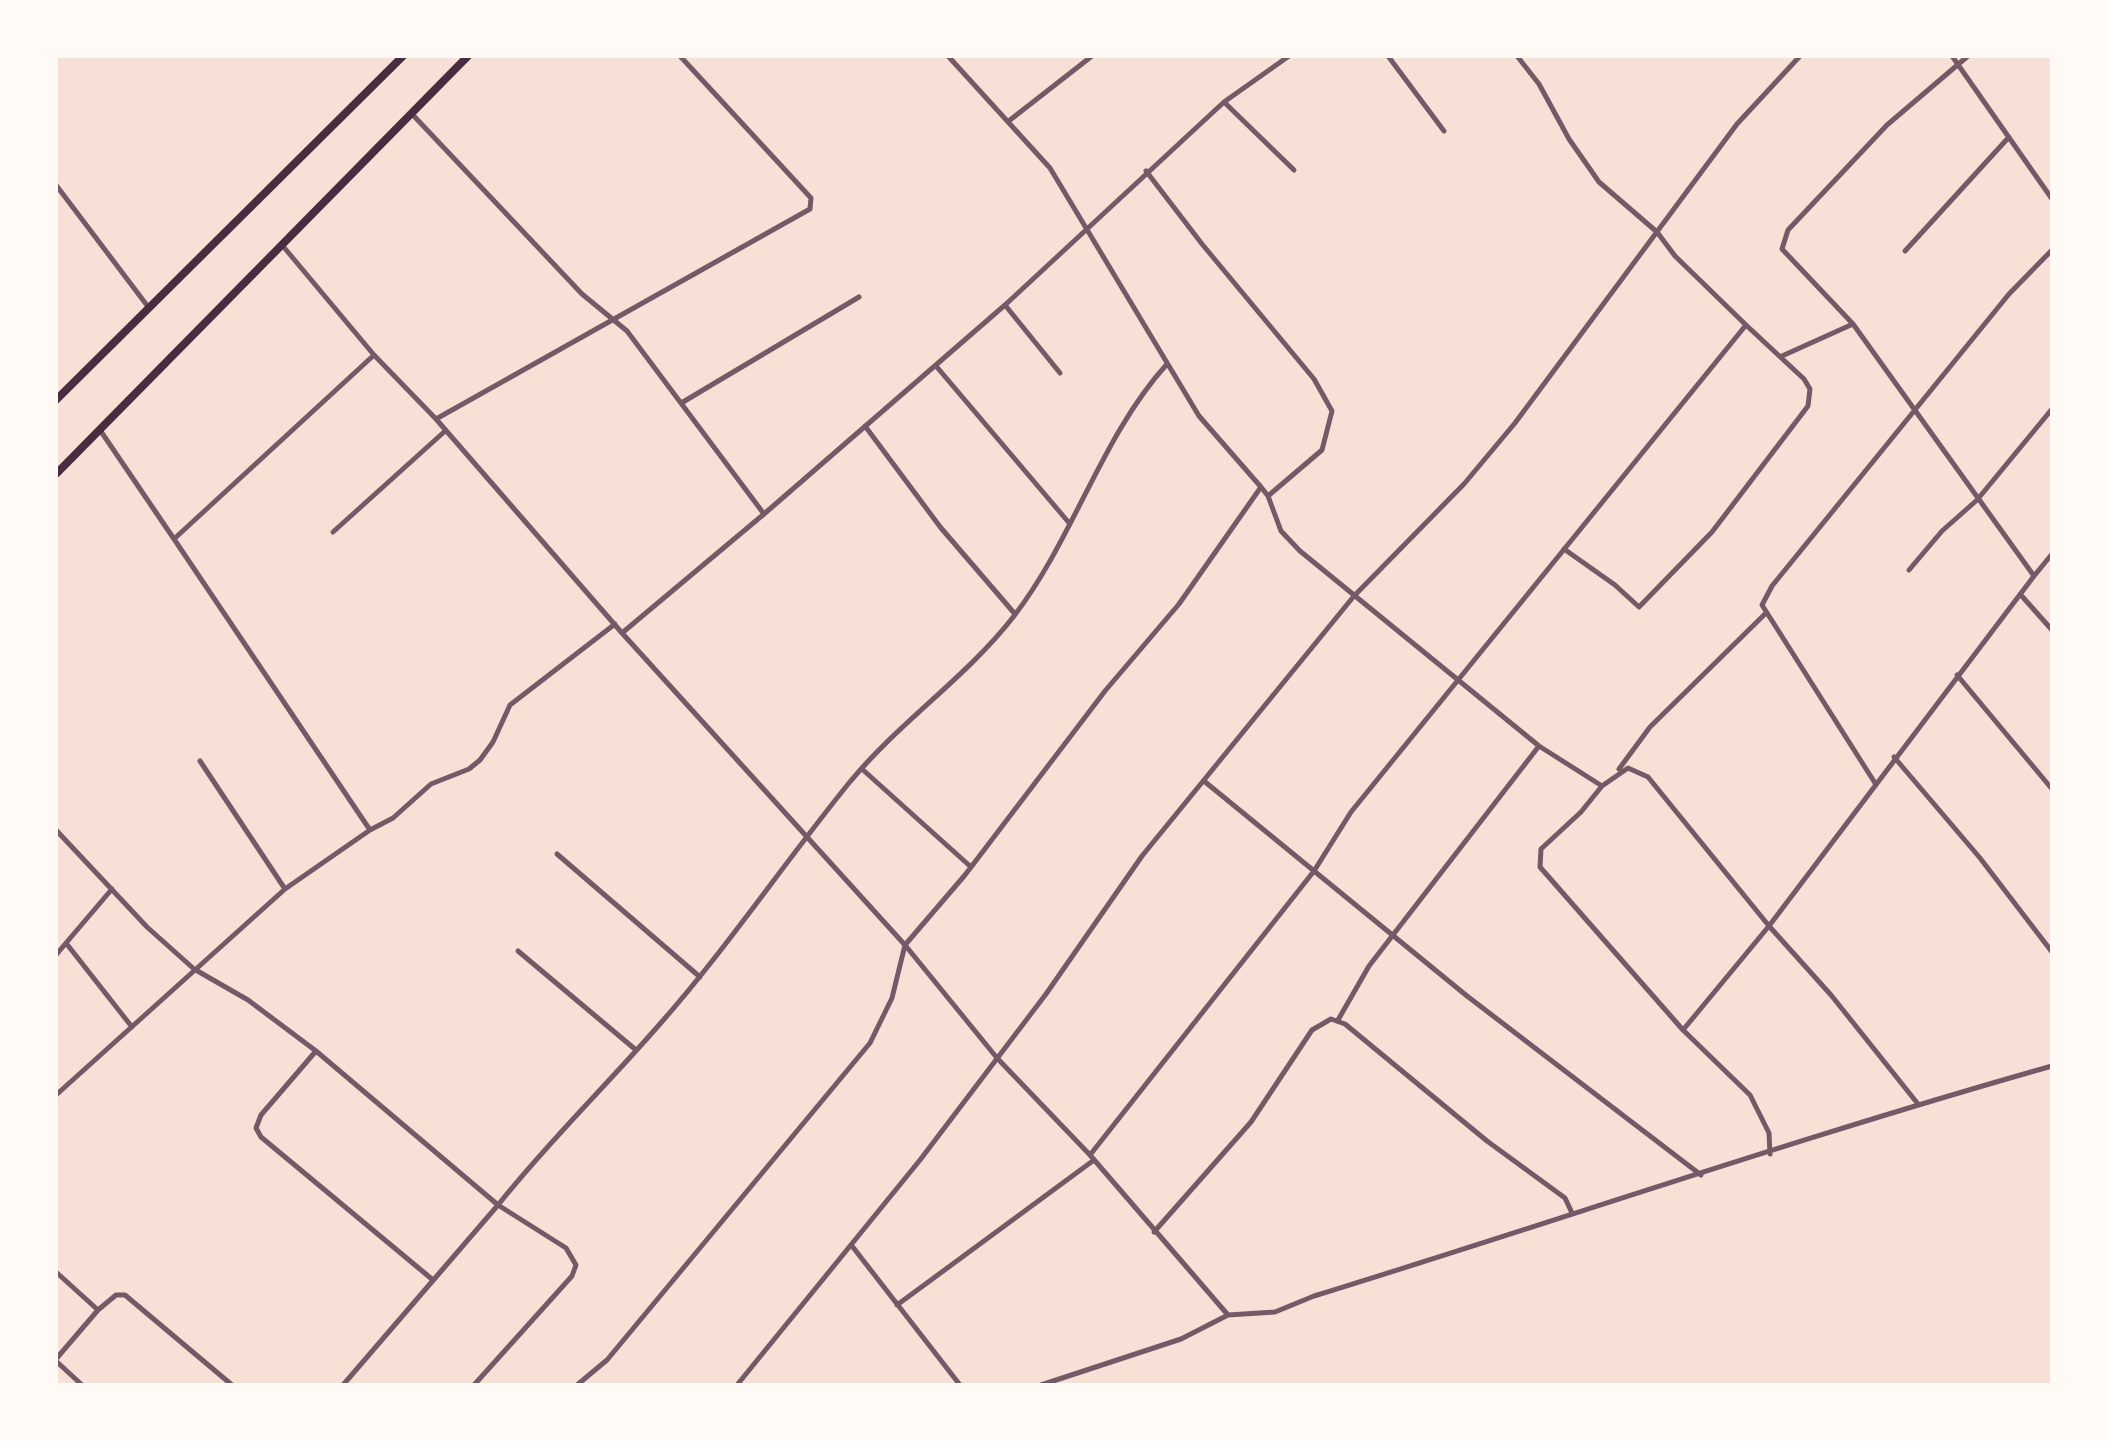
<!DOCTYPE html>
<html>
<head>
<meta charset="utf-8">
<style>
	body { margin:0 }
	#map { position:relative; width:2108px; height:1441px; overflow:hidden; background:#f7e1d7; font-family:"Exo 2",sans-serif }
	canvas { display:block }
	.frame { position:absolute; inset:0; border:58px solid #fffaf5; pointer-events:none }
</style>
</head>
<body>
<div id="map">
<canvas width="2108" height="1441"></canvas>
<div class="frame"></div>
</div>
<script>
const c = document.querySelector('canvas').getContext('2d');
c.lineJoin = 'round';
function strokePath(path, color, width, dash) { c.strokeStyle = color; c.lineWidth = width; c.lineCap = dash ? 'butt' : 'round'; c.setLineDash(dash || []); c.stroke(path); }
strokePath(new Path2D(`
	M1388,56L1444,131
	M1517,56L1539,84L1569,139L1599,182L1657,232L1675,256L1746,325
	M1952,56L2052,199
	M1224,102L1294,170
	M412,114L582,294L627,331L764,514L1005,305L1224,102L1289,56
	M1010,120L1092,56
	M1146,171L1202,244L1314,379L1332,411L1322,450L1268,496L1261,487
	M56,185L149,308
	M282,245L374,355L436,419L622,633L905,945L997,1058L1090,1155L1228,1315L1275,1312L1314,1296C1560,1220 1804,1136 2052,1066
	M1905,251L2009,137
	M1005,305L1060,373
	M1782,356L1853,324
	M936,366L1070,524
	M683,402L859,297
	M436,419L810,209L811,198L680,56
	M865,426L941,528L1015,614
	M100,430L174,539L374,355
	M1268,496L1281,531L1300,551L1539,746L1602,786L1628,768L1648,777L1769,926L1683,1030
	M333,532L444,432
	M174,539L370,830L393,818L431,784L469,769L480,760L493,742L510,705L615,624
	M1909,570L1942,531L1977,500L2052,409
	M2034,576L2052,554
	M2020,594L2052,630
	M622,633L764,514
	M1957,675L2052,789
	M1894,757L1980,858L2052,952
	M200,761L285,889
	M862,769L971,867
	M1619,769L1650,727L1766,613
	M1204,781L1467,996L1701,1175
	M1875,783L1762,605L1772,586L2009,294L2052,250
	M1602,786L1581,812L1541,849L1540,867L1683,1030L1750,1095L1769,1133L1770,1154
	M56,830L147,927L194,969L248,1000L316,1051L498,1205C548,1142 606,1086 659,1025C727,948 784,863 849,783C899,722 966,678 1014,616C1074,538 1101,437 1167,364
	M557,854L700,977
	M112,889L66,943L132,1027
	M518,951L636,1050
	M56,955L66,943
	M1338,1020L1369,966L1539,746
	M316,1051L261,1115L256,1128L261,1137L433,1280
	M56,1095L285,889L370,830
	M1918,1104L1831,995L1769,926L2034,576L1853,324L1782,249L1788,230L1887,125L1968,56
	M1090,1155L1314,871L1351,812L1746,325L1804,379L1810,389L1808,406L1712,532L1639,607L1615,585L1564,549
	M1154,1232L1251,1122L1312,1030L1331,1019L1345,1024L1487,1141L1565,1198L1572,1213
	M852,1246L960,1385
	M56,1272L98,1310L56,1359
	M897,1305L1094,1160
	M98,1310L116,1295H125L232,1385
	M56,1361L82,1385
	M343,1385L498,1205L566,1248L576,1265L572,1276L474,1385
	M577,1385L607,1360L870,1043L892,998L905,945L965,875L1105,691L1179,604L1261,487L1199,416L1050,168L948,56
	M737,1385L920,1160L1046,994L1142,856L1354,596L1464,484L1515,423L1737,124L1800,56
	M1041,1385L1181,1339L1228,1315`), '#755966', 5);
strokePath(new Path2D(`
	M56,400L403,56
	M56,474L468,56`), '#4a2c40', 8);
</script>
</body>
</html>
